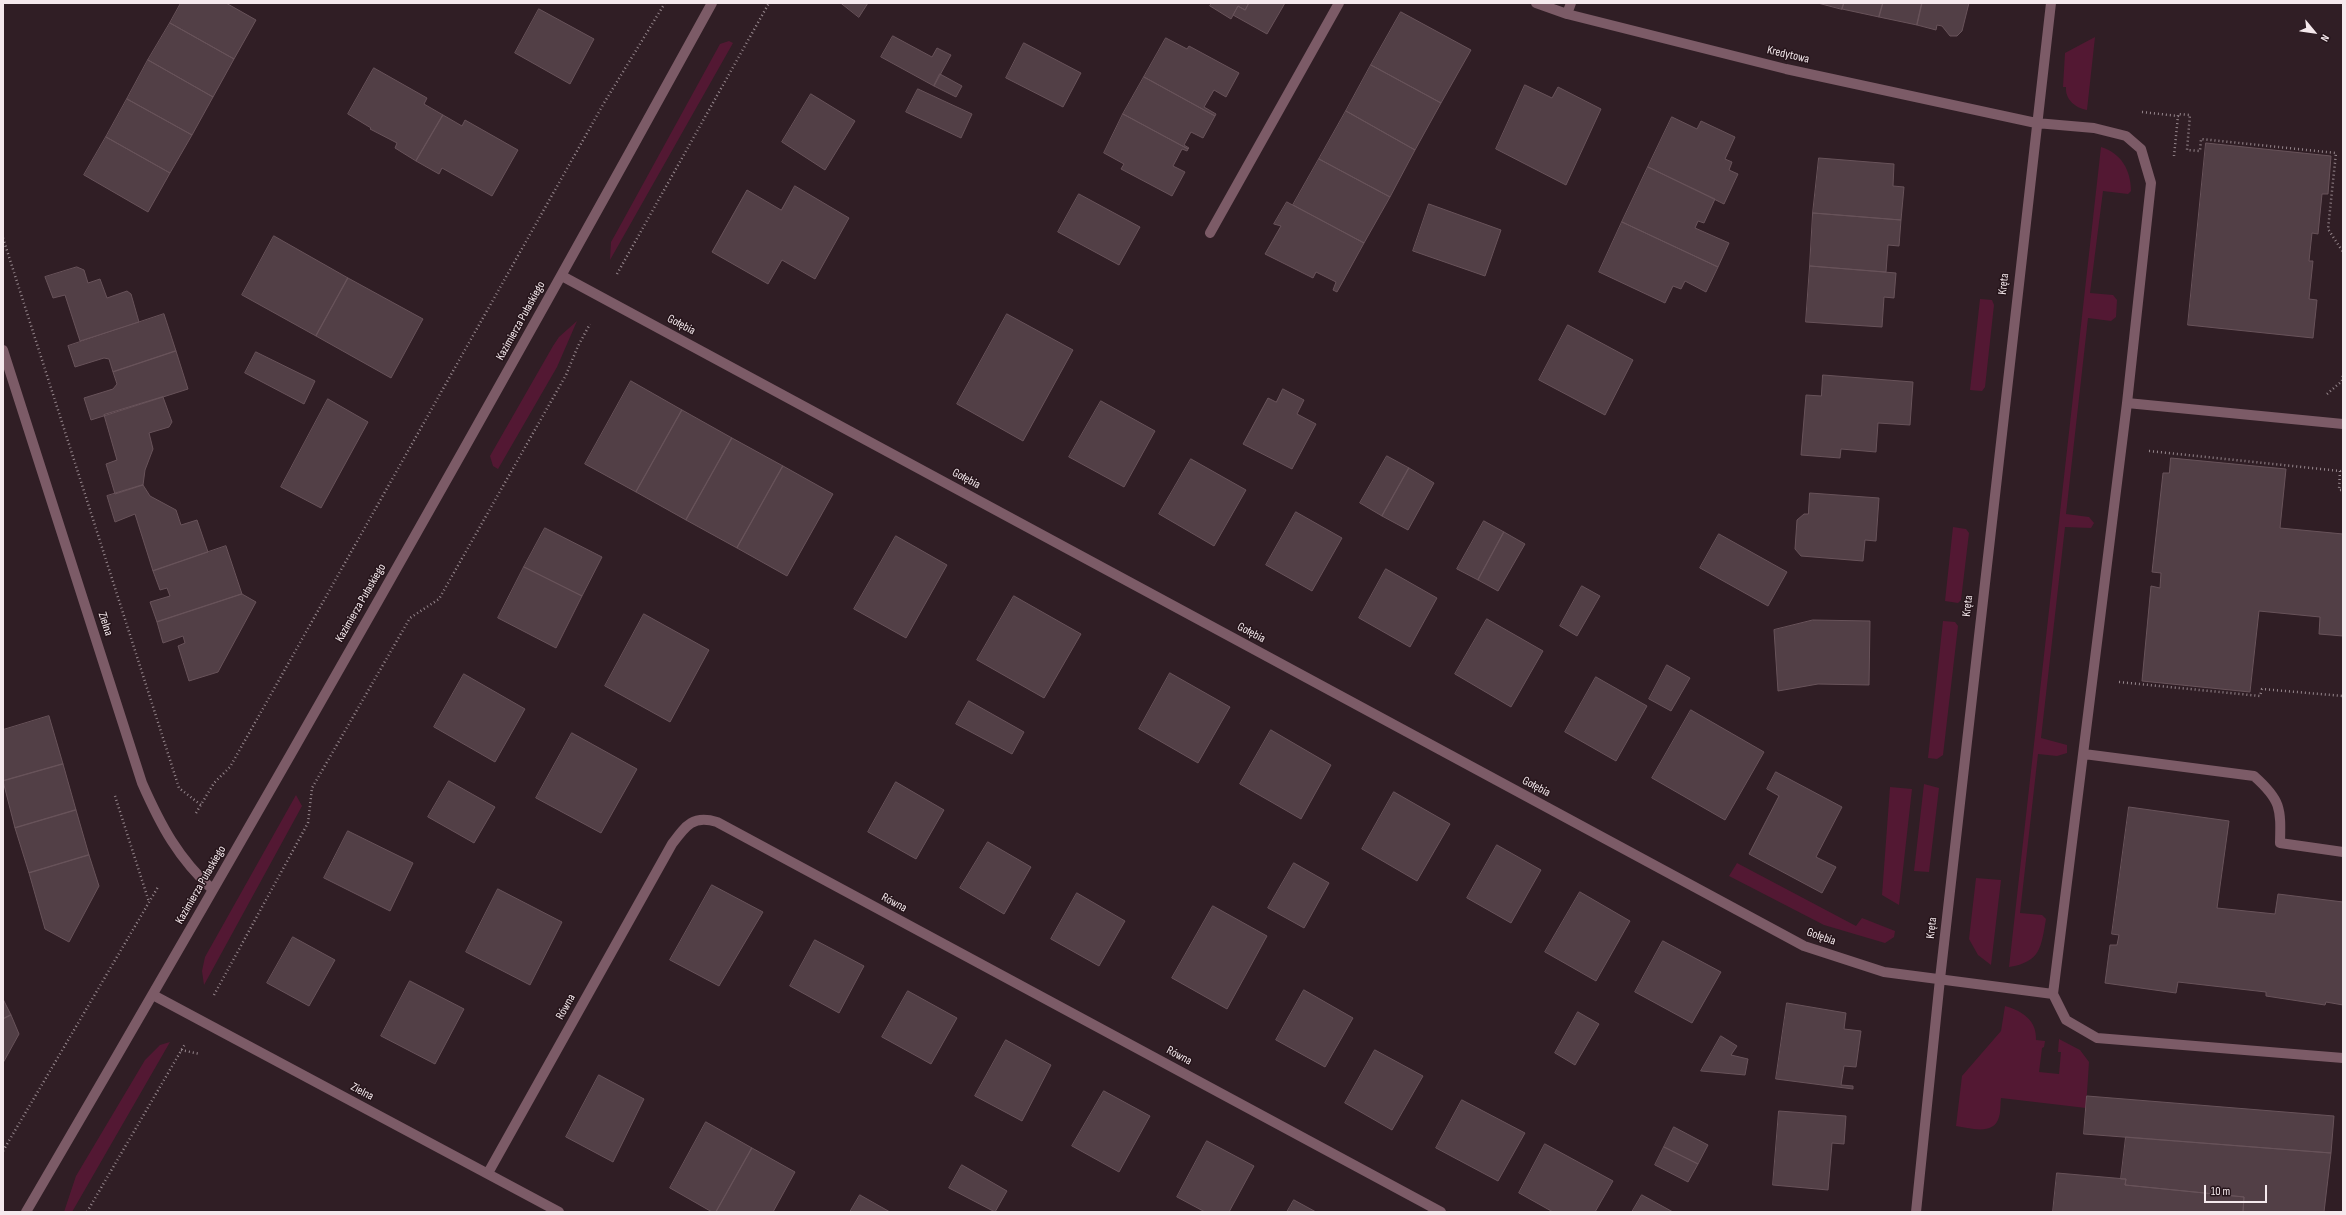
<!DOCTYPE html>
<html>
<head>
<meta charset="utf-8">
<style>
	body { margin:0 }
	#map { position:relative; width:2346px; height:1215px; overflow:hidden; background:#301e25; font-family:"Sofia Sans Condensed",sans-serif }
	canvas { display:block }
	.frame { position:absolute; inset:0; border:4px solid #f5e9ed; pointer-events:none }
	.north { position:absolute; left:2294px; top:12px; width:40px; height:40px; -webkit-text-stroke:3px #26151b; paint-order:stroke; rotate:119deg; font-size:11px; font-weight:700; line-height:16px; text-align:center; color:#f5e9ed }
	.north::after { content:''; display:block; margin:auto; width:14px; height:18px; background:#f5e9ed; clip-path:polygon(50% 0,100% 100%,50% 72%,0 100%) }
	.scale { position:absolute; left:2204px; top:1185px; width:63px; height:18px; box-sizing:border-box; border:2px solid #f5e9ed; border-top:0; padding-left:5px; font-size:12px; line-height:14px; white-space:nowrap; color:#f5e9ed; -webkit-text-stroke:3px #26151b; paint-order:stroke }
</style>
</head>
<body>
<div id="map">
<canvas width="2346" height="1215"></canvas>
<div class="frame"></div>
<div class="north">N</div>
<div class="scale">10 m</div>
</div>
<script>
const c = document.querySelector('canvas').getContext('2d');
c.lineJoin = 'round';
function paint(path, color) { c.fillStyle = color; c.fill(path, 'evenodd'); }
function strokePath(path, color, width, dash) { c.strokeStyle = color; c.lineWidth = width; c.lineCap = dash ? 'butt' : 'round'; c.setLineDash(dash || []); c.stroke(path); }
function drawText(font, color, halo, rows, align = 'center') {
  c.font = font + ' "Sofia Sans Condensed",sans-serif'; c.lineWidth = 3; c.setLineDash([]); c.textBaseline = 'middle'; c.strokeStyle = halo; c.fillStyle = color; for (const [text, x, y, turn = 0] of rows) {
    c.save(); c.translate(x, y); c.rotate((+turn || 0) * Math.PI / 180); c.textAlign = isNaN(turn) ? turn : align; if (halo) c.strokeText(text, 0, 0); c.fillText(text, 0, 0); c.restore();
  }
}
paint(new Path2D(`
	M2095,37L2087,110C2076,108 2065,100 2066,87H2063L2065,53Z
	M729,41L733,43L610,260L611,242L615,235L720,44Z
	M2101,147C2121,153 2131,170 2131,191L2128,194L2103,191L2090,293L2113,295L2117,300L2116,317L2111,321L2088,318L2066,514L2089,517L2094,523L2091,528L2065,527L2041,738L2067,745V753L2057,756L2038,754L2020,913L2042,915L2046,919C2041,947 2041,962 2009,967Z
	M1980,299L1992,300L1994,305L1985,387L1982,391L1970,390Z
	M577,321L557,367L498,469L493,466L490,456L553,346L559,337Z
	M1953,527L1966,529L1969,533L1961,600L1958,603L1945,601Z
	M1943,621L1955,622L1958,626L1943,755L1937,759L1928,758Z
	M1924,784L1939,788L1929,872L1914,871Z
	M1890,787L1912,789L1899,905L1882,895Z
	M296,795L302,806L204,985L202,971L205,957Z
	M1737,863L1856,926L1862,918L1895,931L1894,937L1885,943L1824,925L1729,876Z
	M1976,878L2001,880L1991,965L1978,955L1969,939Z
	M2005,1006C2022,1011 2037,1020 2036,1040L2045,1041L2044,1047L2042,1048L2039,1072L2059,1074L2061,1052H2058L2059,1039L2080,1050L2089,1062L2086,1108L2001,1098C2000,1104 2001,1111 1999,1117C1994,1136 1970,1128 1956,1126L1962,1076L2001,1031Z
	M170,1042L72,1212H64L76,1176L145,1060L160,1045Z`), '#531833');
const building = new Path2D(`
	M181,3H226L256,20L234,59L170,23Z
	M841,3H868L859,17Z
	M1212,3H1249L1245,10L1238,6L1231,19L1210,6Z
	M1249,3H1285L1267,34L1233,15L1238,6L1245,10Z
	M1818,3H1844L1842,9Z
	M1844,3H1883L1879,17L1842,9Z
	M1883,3H1922L1917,25L1879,17Z
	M1922,3H1969L1962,31L1957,36H1950L1942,26L1937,25L1936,30L1917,25Z
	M539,9L594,39L570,84L515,53Z
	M1401,12L1471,50L1441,103L1371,65Z
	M170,23L234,59L213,97L148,60Z
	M893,36L932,57L937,48L951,55L934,86L881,57Z
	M1166,38L1187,49L1189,46L1239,73L1226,97L1214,90L1204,107L1216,114L1215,116L1144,77Z
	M1024,43L1081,73L1063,107L1006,78Z
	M148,60L213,97L192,135L127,99Z
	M1371,65L1441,103L1415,150L1346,111Z
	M374,68L427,98L424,104L443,115L416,161L395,148L397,143L370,129L371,128L348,114Z
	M940,74L962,86L956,97L934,86Z
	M1144,77L1215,116L1203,138L1191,132L1184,145L1189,148L1188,149L1123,114Z
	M1525,85L1552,98L1558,87L1601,109L1566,185L1496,149Z
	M918,89L972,114L961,138L906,112Z
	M811,94L855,121L825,170L782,142Z
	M127,99L192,135L170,173L106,137Z
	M1346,111L1415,150L1390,197L1319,159Z
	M1123,114L1188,149L1187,151L1182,149L1173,166L1185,172L1172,196L1121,169L1124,164L1104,153Z
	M443,115L462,126L465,120L518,150L492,196L442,168L439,174L416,161Z
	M1672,117L1697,129L1701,121L1735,137L1725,159L1732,162L1729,170L1738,174L1724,204L1648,167Z
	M106,137L170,173L148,212L84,175Z
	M2206,143L2331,156L2328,194H2322L2318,234L2312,233L2309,261H2313L2309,299L2317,300L2313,338L2188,325Z
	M1819,158L1894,164L1893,186L1904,187L1901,220L1813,213Z
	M1319,159L1390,197L1364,243L1293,205Z
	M1648,167L1715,199L1704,223L1698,221L1695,228L1729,243L1718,267L1622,222Z
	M795,186L849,218L815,279L782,260L768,284L712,252L747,190L781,210Z
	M1079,194L1140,227L1119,265L1058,232Z
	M1287,202L1364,243L1337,292L1333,290L1336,282L1316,272L1313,278L1265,254L1281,226L1274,224Z
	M1429,204L1501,230L1485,276L1413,251Z
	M1813,213L1901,220L1899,246L1888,245L1886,272L1810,266Z
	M1622,222L1718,267L1706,292L1685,281L1681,289L1673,286L1665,303L1599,272Z
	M274,236L348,278L316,336L242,295Z
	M1810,266L1896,273L1894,298L1884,297L1882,327L1806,322Z
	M77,267L84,270L88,283L100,279L107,298L127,291L131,294L139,322L80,341L65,295L53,298L45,277Z
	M348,278L423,319L391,378L316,336Z
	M164,314L176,351L113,372L109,359L104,358L75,367L68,346Z
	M1007,314L1073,350L1023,441L957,404Z
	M1568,325L1633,360L1605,415L1539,380Z
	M176,351L188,389L91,420L84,398L113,389L117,384L113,372Z
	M256,352L315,381L304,404L245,373Z
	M1823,375L1913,382L1910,425L1878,423L1876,452L1841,449L1840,458L1801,455L1806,395L1821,396Z
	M631,381L682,410L636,492L585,464Z
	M1283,389L1304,400L1297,414L1316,424L1292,469L1243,444L1268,398L1276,402Z
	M163,397L172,422L169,427L149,433L153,449L145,470L143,485L115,494L106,464L117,460L104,415Z
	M328,399L368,422L321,508L281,487Z
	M1101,401L1155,431L1124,487L1069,457Z
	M682,410L732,438L686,520L636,492Z
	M732,438L783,466L737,548L686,520Z
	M1387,456L1409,468L1382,516L1360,503Z
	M2171,458L2286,469L2280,528L2343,534V636L2319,634L2320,617L2259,611L2250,692L2142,681L2151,586L2160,588L2161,573L2152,572L2163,473H2169Z
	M1191,459L1246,490L1214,546L1159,514Z
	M783,466L833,494L787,576L737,548Z
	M1409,468L1434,483L1408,530L1382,516Z
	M143,485L150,496L176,510L181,525L197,520L208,552L153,571L135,514L115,522L107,496Z
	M1810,493L1879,498L1876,541L1865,540L1863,561L1801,556L1795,549L1797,520L1804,514H1808Z
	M1296,512L1342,538L1312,591L1266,565Z
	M1484,521L1504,532L1478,580L1457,569Z
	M545,528L602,557L582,596L524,567Z
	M1504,532L1525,544L1498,591L1478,580Z
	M1719,534L1787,572L1768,606L1700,568Z
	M896,536L947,565L906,638L854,609Z
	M226,546L242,594L157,622L150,602L170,596L167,588L160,590L153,571Z
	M524,567L582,596L556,648L498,618Z
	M1386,569L1437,598L1410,647L1359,618Z
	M1582,586L1600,596L1577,636L1560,626Z
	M242,594L256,602L218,672L189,681L178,646L185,643L183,636L163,643L157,622Z
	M1014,596L1081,634L1044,698L977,660Z
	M644,614L709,650L670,722L605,686Z
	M1487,619L1543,651L1511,707L1455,674Z
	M1813,620L1870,621L1869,685L1818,684L1778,691L1774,630Z
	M1667,665L1690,678L1671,711L1649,699Z
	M1170,673L1230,707L1198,763L1139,729Z
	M464,674L525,709L495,762L434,727Z
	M1596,677L1647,706L1616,761L1565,732Z
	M969,701L1024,732L1012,754L956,724Z
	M1691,710L1764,752L1725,820L1652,778Z
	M49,716L63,764L3,781V730Z
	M1271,730L1331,765L1301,819L1240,784Z
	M572,733L637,769L601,833L536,798Z
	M63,764L76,810L15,828L3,781Z
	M1776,772L1842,807L1816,857L1836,867L1822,893L1749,854L1779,796L1767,789Z
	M449,781L495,807L474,843L428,817Z
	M896,782L944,810L916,859L868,832Z
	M1394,792L1450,824L1417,881L1362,849Z
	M2129,807L2229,821L2217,908L2275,914L2278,894L2343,902V1005L2326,1002L2325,1005L2266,996V992L2178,982L2176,993L2105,983L2110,945H2117L2119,935L2112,934Z
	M76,810L89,855L29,873L15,828Z
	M348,831L413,863L390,911L324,878Z
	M988,842L1031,867L1004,914L960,888Z
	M1497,845L1541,870L1511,923L1467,898Z
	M89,855L99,886L69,942L45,929L29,873Z
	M1294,863L1329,883L1304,928L1268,908Z
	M712,885L763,912L719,986L670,960Z
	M498,889L562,922L530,985L466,952Z
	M1580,892L1630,921L1596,981L1545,952Z
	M1077,893L1125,921L1099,966L1051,939Z
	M1213,906L1267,936L1227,1009L1172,978Z
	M293,937L335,960L309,1006L267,983Z
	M815,940L864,966L839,1013L790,986Z
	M1663,941L1721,972L1692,1023L1635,992Z
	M410,981L464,1009L435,1064L381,1036Z
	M1304,990L1353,1018L1325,1067L1276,1040Z
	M908,991L957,1018L931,1064L882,1037Z
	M3,999L11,1015L3,1019Z
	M1787,1003L1846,1013L1844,1029L1861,1031L1856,1067L1844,1066L1841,1085L1853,1086V1089L1776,1079Z
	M1578,1012L1599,1024L1575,1065L1555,1053Z
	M11,1015L19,1034L3,1063V1019Z
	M1721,1036L1737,1046L1731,1055L1748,1059L1745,1075L1701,1071Z
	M1006,1040L1051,1065L1022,1121L975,1096Z
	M1375,1050L1423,1076L1392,1130L1345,1103Z
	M599,1075L644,1099L613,1162L566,1137Z
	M1104,1091L1150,1116L1119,1172L1072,1146Z
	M2087,1096L2334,1116L2331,1153L2084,1134Z
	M1462,1100L1525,1133L1498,1181L1436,1148Z
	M1779,1111L1846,1116L1844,1144L1832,1143L1828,1190L1773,1185Z
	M706,1122L752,1148L716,1212H712L670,1188Z
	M1674,1127L1708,1145L1698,1164L1664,1147Z
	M2126,1137L2331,1153L2324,1212H2243L2244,1197L2125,1185L2126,1179H2121Z
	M1207,1141L1254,1166L1229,1212H1205L1177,1197Z
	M1545,1144L1613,1181L1595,1212H1553L1519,1193Z
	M1664,1147L1698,1164L1688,1182L1655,1165Z
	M752,1148L795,1172L773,1212H716Z
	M962,1165L1007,1191L995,1212L949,1188Z
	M2057,1173L2126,1179L2125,1185L2244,1197L2243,1212H2246H2053Z
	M860,1195L890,1212H850Z
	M1642,1195L1673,1212H1632Z
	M1294,1200L1316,1212H1287Z`);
paint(building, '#523f46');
strokePath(building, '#68535a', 1);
strokePath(new Path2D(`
	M2142,112L2178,116V114L2190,115L2187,150L2200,151L2201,139L2336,153L2328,229L2343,252
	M2174,156L2178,116
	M3,238L179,788L201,805
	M617,274L769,3
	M2327,394L2342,381L2343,373
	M2149,451L2340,471L2339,490H2343
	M2119,682L2260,696L2262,689L2343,696
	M115,796L149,902
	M196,813L214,783L230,767L604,103L665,3
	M214,995L308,823L312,788L410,618L439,599L566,375L578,346L590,324
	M181,1050L200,1054
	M3,1151L158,887
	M87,1212L185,1044`), '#96878d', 2.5, [1, 3]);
strokePath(new Path2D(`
	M1536,3L1567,14L1786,69L2036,123L2094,128L2126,136L2141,149L2151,183L2127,403L2053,994L2066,1020L2097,1038L2343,1058
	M1567,14L1571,3
	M1210,233L1339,3
	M562,276L1804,946L1884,972L2053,994
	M3,350L142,783C161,826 178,858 213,890
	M2127,403L2343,424
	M2084,754L2254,776C2281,800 2281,808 2280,843L2343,852
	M153,995L559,1212
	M488,1173L672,844C686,825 693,815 717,822L1441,1212
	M26,1212C260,812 489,409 712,3
	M1916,1212L1940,979L2051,3`), '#7c5b67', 10);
drawText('12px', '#f5e9ed', '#26151b', [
	["Kredytowa",1788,55,13],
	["Kręta",2004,284,-84],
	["Kazimierza Pułaskiego",521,321,-61],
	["Gołębia",681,325,28],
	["Gołębia",966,479,28],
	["Kazimierza Pułaskiego",361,603,-60],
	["Kręta",1968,606,-84],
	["Zielna",105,624,72],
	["Gołębia",1251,633,28],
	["Gołębia",1536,787,28],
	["Kazimierza Pułaskiego",201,885,-60],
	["Równa",894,903,28],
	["Kręta",1932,928,-84],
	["Gołębia",1821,937,20],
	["Równa",566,1007,-61],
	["Równa",1179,1056,28],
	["Zielna",362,1092,28]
]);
</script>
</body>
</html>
